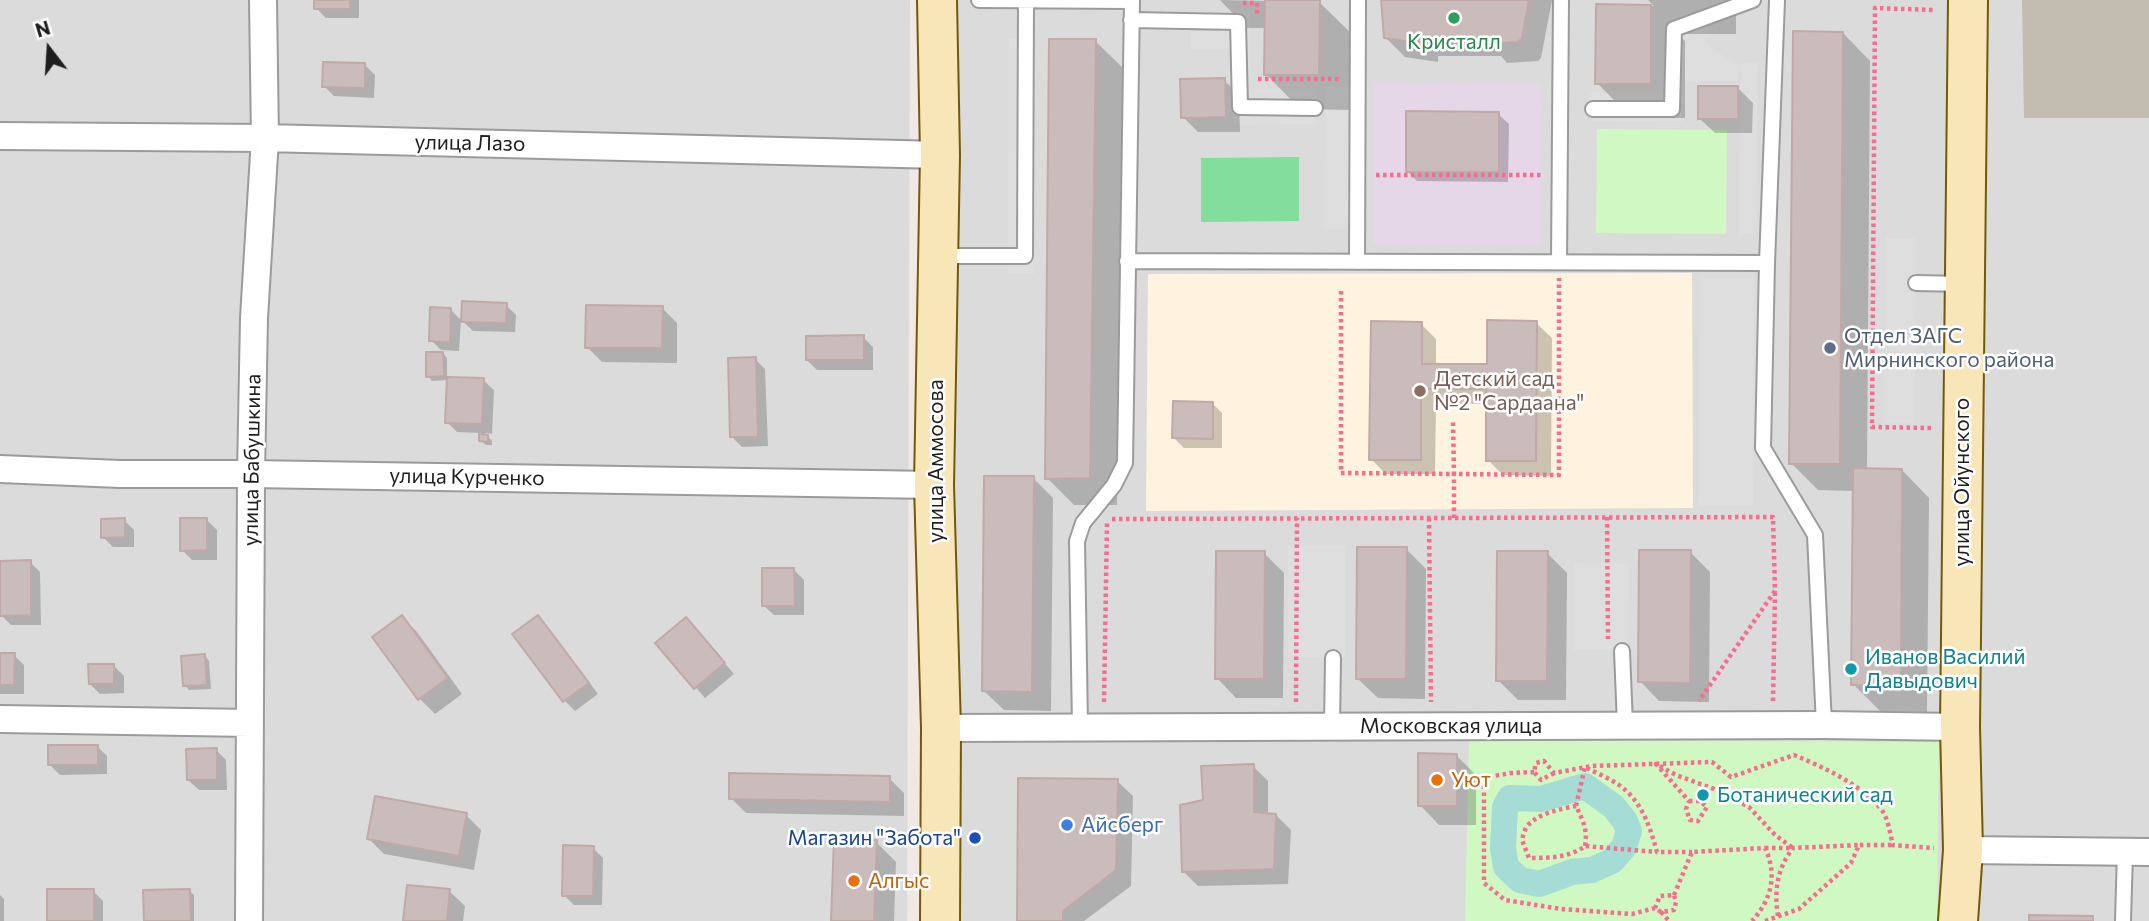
<!DOCTYPE html>
<html>
<head>
<meta charset="utf-8">
<style>
	body { margin:0 }
	#map { position:relative; width:2149px; height:921px; overflow:hidden; background:#efe8e4; font-family:Commissioner,sans-serif }
	canvas { display:block }
	.north { position:absolute; left:14px; top:14px; width:70px; height:70px; -webkit-text-stroke:5px #fff; paint-order:stroke; rotate:343deg; font-size:19px; font-weight:700; line-height:28px; text-align:center; color:#1e1e1e }
	.north::after { content:''; display:block; margin:auto; width:24px; height:32px; background:#1e1e1e; clip-path:polygon(50% 0,100% 100%,50% 72%,0 100%) }
</style>
</head>
<body>
<div id="map">
<canvas width="2149" height="921"></canvas>
<div class="north">N</div>
</div>
<script>
const c = document.querySelector('canvas').getContext('2d');
c.lineJoin = 'round';
function paint(path, color) { c.fillStyle = color; c.fill(path, 'evenodd'); }
function strokePath(path, color, width, dash) { c.strokeStyle = color; c.lineWidth = width; c.lineCap = dash ? 'butt' : 'round'; c.setLineDash(dash || []); c.stroke(path); }
function drawText(font, color, halo, rows, align = 'center') {
  c.font = font + ' Commissioner,sans-serif'; c.lineWidth = 5; c.setLineDash([]); c.textBaseline = 'middle'; c.strokeStyle = halo; c.fillStyle = color; for (const [text, x, y, turn = 0] of rows) {
    c.save(); c.translate(x, y); c.rotate((+turn || 0) * Math.PI / 180); c.textAlign = isNaN(turn) ? turn : align; if (halo) c.strokeText(text, 0, 0); c.fillText(text, 0, 0); c.restore();
  }
}
paint(new Path2D(`
	M0,0H910L907,921H0Z
	M954,0H2149V921H949Z`), '#dcdbdb');
paint(new Path2D(`
	M1374,84L1541,85L1540,245L1373,244Z`), '#e5d6e8');
paint(new Path2D(`
	M1692,273L1693,508L1146,511L1148,274Z`), '#fef3de');
paint(new Path2D(`
	M2022,0H2149V118H2024Z`), '#c3bdb0');
paint(new Path2D(`
	M1597,129L1727,130L1726,234L1596,233Z
	M1469,740L1939,742L1937,921H1465Z`), '#d0f8c2');
paint(new Path2D(`
	M1299,157V221L1201,222V158Z`), '#83dd9c');
paint(new Path2D(`
	M1191,12H1250L1251,89H1316V124L1233,125L1232,49H1191Z
	M1710,16L1705,43L1738,66L1739,81H1684L1682,122L1591,121L1590,92L1666,93L1667,18Z
	M1009,37H1035L1034,274H1008Z
	M1741,63H1758L1756,235H1738Z
	M1325,87H1354L1353,229H1324Z
	M1886,237L1916,238L1915,423H1884Z
	M1700,277H1754L1753,506H1698Z
	M1288,545H1345V658H1288Z
	M1574,563L1629,564L1628,651L1573,650Z`), '#dedede');
paint(new Path2D(`
	M316,0H359V18H326L316,8Z
	M1220,0L1319,2L1354,36L1353,110L1300,109L1266,74V28H1247Z
	M1383,0H1552L1541,58L1538,61L1507,63L1501,56H1438V62L1405,57L1385,37Z
	M1648,0H1736V34H1678L1685,41V118H1632L1597,83V6H1654Z
	M1843,33L1870,61L1867,470H1902L1929,498L1927,712L1880,711L1853,684L1854,491L1818,490L1791,463Z
	M1095,41L1123,68L1117,505H1074L1047,478Z
	M365,65L375,75L374,98L334,96L324,86Z
	M1224,80L1239,95L1240,132H1198L1183,117Z
	M1738,88L1753,103L1752,133H1715L1699,118Z
	M1498,114L1509,124L1508,182L1417,181L1407,171Z
	M506,305L516,315L515,332L473,331L463,321Z
	M662,308L677,323V363L602,362L587,347Z
	M451,310L461,320L459,351L441,350L431,340Z
	M1536,323L1552,338L1551,476L1503,475L1488,460V404L1436,403L1435,474H1386L1371,459L1421,324L1436,339V366H1488Z
	M863,337L873,347V370H817L807,360Z
	M443,353L447,358V378L483,380L494,390L492,434L485,433L492,441V445H486L481,440V433L457,432L447,422L449,380L432,381L428,376Z
	M755,359L765,369L768,446L742,447L732,437Z
	M1212,403L1222,413V448H1184L1174,438Z
	M1033,478L1053,498L1051,711L1004,710L984,691Z
	M124,520L134,530V547H113L103,537Z
	M207,520L217,530V560H192L182,550Z
	M1406,549L1426,569L1425,699L1378,698L1358,679Z
	M1690,552L1710,572L1709,702L1659,701L1640,681Z
	M1264,553L1284,573L1283,698H1236L1217,678Z
	M1547,553L1567,573L1566,700H1518L1498,680Z
	M30,562L40,572L41,625H11L1,615Z
	M794,570L804,580V615H774L763,605Z
	M402,617L417,632L462,694L435,714L420,699L374,638Z
	M538,617L548,627L598,694L575,711L565,701L515,634Z
	M696,629L734,674L705,698L657,643Z
	M0,655H14L24,665V694H0Z
	M205,656L209,661L211,689L189,690L185,685Z
	M114,666L124,676V693L100,694L90,684Z
	M97,746L107,756V774L60,775L49,764Z
	M216,750L226,760L227,790H199L188,780Z
	M1456,755L1476,775V825H1439L1420,805Z
	M1253,766L1268,781V815H1276L1291,830L1288,884L1198,886L1183,871L1205,802Z
	M889,778L904,793V816L746,813L731,798Z
	M1117,781L1133,796L1131,886L1084,921H1018Z
	M466,815L481,830L474,870L384,854L369,839Z
	M876,842L896,862L894,921H833Z
	M593,848L603,858L602,905H574L564,895Z
	M93,891L103,901V921H49Z
	M189,891L194,895V921H146Z
	M449,891L465,906L463,921H405Z
	M0,895L4,899V921H0Z`), '#0003');
strokePath(new Path2D(`
	M1585,786L1614,807L1625,821L1629,831L1624,847L1612,861L1592,870L1572,872L1539,884L1520,880L1506,867L1503,848L1505,807L1510,798L1541,799Z`), '#a5dcd6', 26);
const building = new Path2D(`
	M314,0H350V9H314Z
	M1265,0H1320L1319,75H1264Z
	M1381,0H1529L1522,38L1518,42L1486,44V37H1419V43L1384,38Z
	M1596,4L1651,5V84H1595Z
	M1793,31L1843,32L1840,464H1789Z
	M1049,39H1096L1090,478L1045,479Z
	M323,62L365,63V88L322,87Z
	M1225,78L1226,117L1181,118L1180,79Z
	M1698,86H1738V119H1698Z
	M1406,111L1499,112V172H1406Z
	M462,301L507,303L506,323L461,322Z
	M586,305L663,306L662,348H585Z
	M430,307L451,308L450,342L429,341Z
	M1487,320L1537,321L1536,461H1486V389H1421V460H1369L1371,321L1422,322V364H1487Z
	M864,335V360H806V336Z
	M426,352H443L444,376L426,377Z
	M756,357L758,437H730L728,358Z
	M447,377L484,378L482,424L445,423Z
	M1173,401L1213,402V439L1172,438Z
	M479,434L488,435V442L479,441Z
	M1853,468L1902,469L1901,685H1851Z
	M984,476H1034L1032,692L982,691Z
	M125,518V537L101,538V519Z
	M180,518H207V550L180,551Z
	M1357,547H1407L1406,679H1356Z
	M1639,550H1691L1690,683L1638,682Z
	M1216,551H1265L1264,679H1215Z
	M1497,551H1548L1547,681H1496Z
	M31,560V615L0,616V561Z
	M762,568H794L795,606H762Z
	M402,615L448,678L418,700L372,637Z
	M538,615L589,683L563,702L512,634Z
	M686,617L725,663L694,689L655,643Z
	M0,653H15L14,685H0Z
	M205,654L207,685L183,686L181,656Z
	M88,664H114V684H89Z
	M48,745H98V765H48Z
	M217,748V780H187L186,749Z
	M1418,753L1457,754V806H1418Z
	M1254,764V812L1276,814L1274,869L1182,872L1180,805L1203,800L1201,766Z
	M729,773L890,776V802L729,799Z
	M1018,778L1118,779L1116,870L1063,911V921H1017Z
	M375,796L467,813L459,856L367,839Z
	M834,839L877,840L874,921H831Z
	M563,845L594,846L593,896H562Z
	M407,885L450,889L447,921H403Z
	M47,889H94V921H47Z
	M190,889L191,921H144L143,890Z
	M2029,915L2093,916V921H2029Z`);
paint(building, '#cabcbb');
strokePath(building, '#c0a9a7', 2);
const lane = new Path2D(`
	M979,0L1132,1L1125,463L1114,485L1083,523L1077,541L1080,727
	M1131,20L1238,22L1240,107L1315,108
	M1593,109H1672L1674,29L1753,0
	M939,256H1025L1026,0
	M1127,261L1767,263L1763,448L1815,535L1824,725
	M1357,262L1358,0
	M1559,262L1561,0
	M1767,263L1777,0
	M1916,283L1963,284
	M1622,651L1625,725
	M1332,726L1333,658
	M2123,921L2125,852`);
const street = new Path2D(`
	M0,136L265,138L940,155
	M0,469L120,474H251L934,485
	M0,719L250,723
	M941,728L1824,725L1960,727
	M1963,850L2149,852
	M249,921L251,474L254,318L265,138L263,0`);
const secondary = new Path2D(`
	M937,0L940,155L934,485L941,728L940,921
	M1958,921L1963,850L1960,727L1968,0`);
strokePath(lane, '#9b9b9b', 18);
strokePath(street, '#9b9b9b', 30);
strokePath(secondary, '#735a07', 42);
strokePath(new Path2D(`
	M1243,3H1257V16
	M1258,79H1340
	M1376,175H1542
	M1341,291V473L1454,474L1453,422
	M1931,428L1872,427L1875,8L1934,10
	M1607,517L1608,639
	M1429,518L1431,702
	M1454,518V474L1559,475V278
	M1112,519L1773,517L1775,591L1699,701
	M1773,701L1775,592
	M1104,702L1107,523
	M1296,702L1297,518
	M1534,772L1511,773L1488,777L1484,783V883L1505,900L1561,909L1632,914L1655,908L1661,912L1674,910L1676,902L1674,895L1660,896L1655,908
	M1554,773L1541,780L1534,772L1536,763L1544,761L1554,773L1592,766L1712,762L1731,777L1794,755C1823,767 1860,784 1880,808C1888,816 1890,834 1893,845L1934,848
	M1689,801H1700L1707,807L1698,821L1690,820L1686,809L1689,801L1656,764L1676,775L1714,789L1749,807L1775,835L1793,848
	M1576,806C1560,809 1535,814 1526,828C1524,832 1523,836 1522,840L1529,858C1548,858 1569,858 1585,846L1657,852
	M1585,846C1588,831 1583,820 1576,806L1585,767C1596,773 1609,778 1619,785C1642,801 1650,827 1657,852H1692
	M1765,848H1792
	M1674,895L1692,852L1765,848C1778,875 1771,900 1752,921
	M1661,912L1669,921
	M1778,916C1774,890 1777,869 1793,848L1859,845
	M1765,921L1799,909L1851,863L1859,845H1893`), '#f76d8e', 4.5, [3.5, 3.5]);
strokePath(lane, '#fff', 14);
strokePath(street, '#fff', 26);
strokePath(secondary, '#f8e6b9', 38);
for (const [x, y, r, color] of [
	[1454,18,7,"#2e9e5b"],
	[1830,348,7,"#5c6f8a"],
	[1420,391,7,"#8d6e63"],
	[1851,669,7,"#0f9aa8"],
	[1437,780,7,"#e8710a"],
	[1703,795,7,"#0f9aa8"],
	[1067,825,7,"#3f7fe0"],
	[975,838,7,"#1a4fb4"],
	[854,881,7,"#e8710a"]
]) { const dot = new Path2D(); dot.arc(x, y, r, 0, 2 * Math.PI); c.fillStyle = color; c.fill(dot); strokePath(dot, '#fff', 2.5); }
drawText('21px', '#27864d', '#fff', [
	["Кристалл",1454,42]
]);
drawText('21px', '#1e1e1e', '#fff', [
	["улица Лазо",470,143,1],
	["улица Бабушкина",252,460,-89],
	["улица Аммосова",936,461,-90],
	["улица Курченко",467,477,1],
	["улица Ойунского",1962,482,-90],
	["Московская улица",1451,726]
]);
drawText('21px', '#4e5e75', '#fff', [
	["Отдел ЗАГС",1844,336],
	["Мирнинского района",1844,360]
], 'left');
drawText('21px', '#785e54', '#fff', [
	["Детский сад",1434,379],
	["№2 \"Сардаана\"",1434,403]
], 'left');
drawText('21px', '#0d838f', '#fff', [
	["Иванов Василий",1865,657],
	["Давыдович",1865,681],
	["Ботанический сад",1717,795]
], 'left');
drawText('21px', '#c56008', '#fff', [
	["Уют",1451,780],
	["Алгыс",868,881]
], 'left');
drawText('21px', '#366cbe', '#fff', [
	["Айсберг",1081,825]
], 'left');
drawText('21px', '#164399', '#fff', [
	["Магазин \"Забота\"",961,838]
], 'right');
</script>
</body>
</html>
